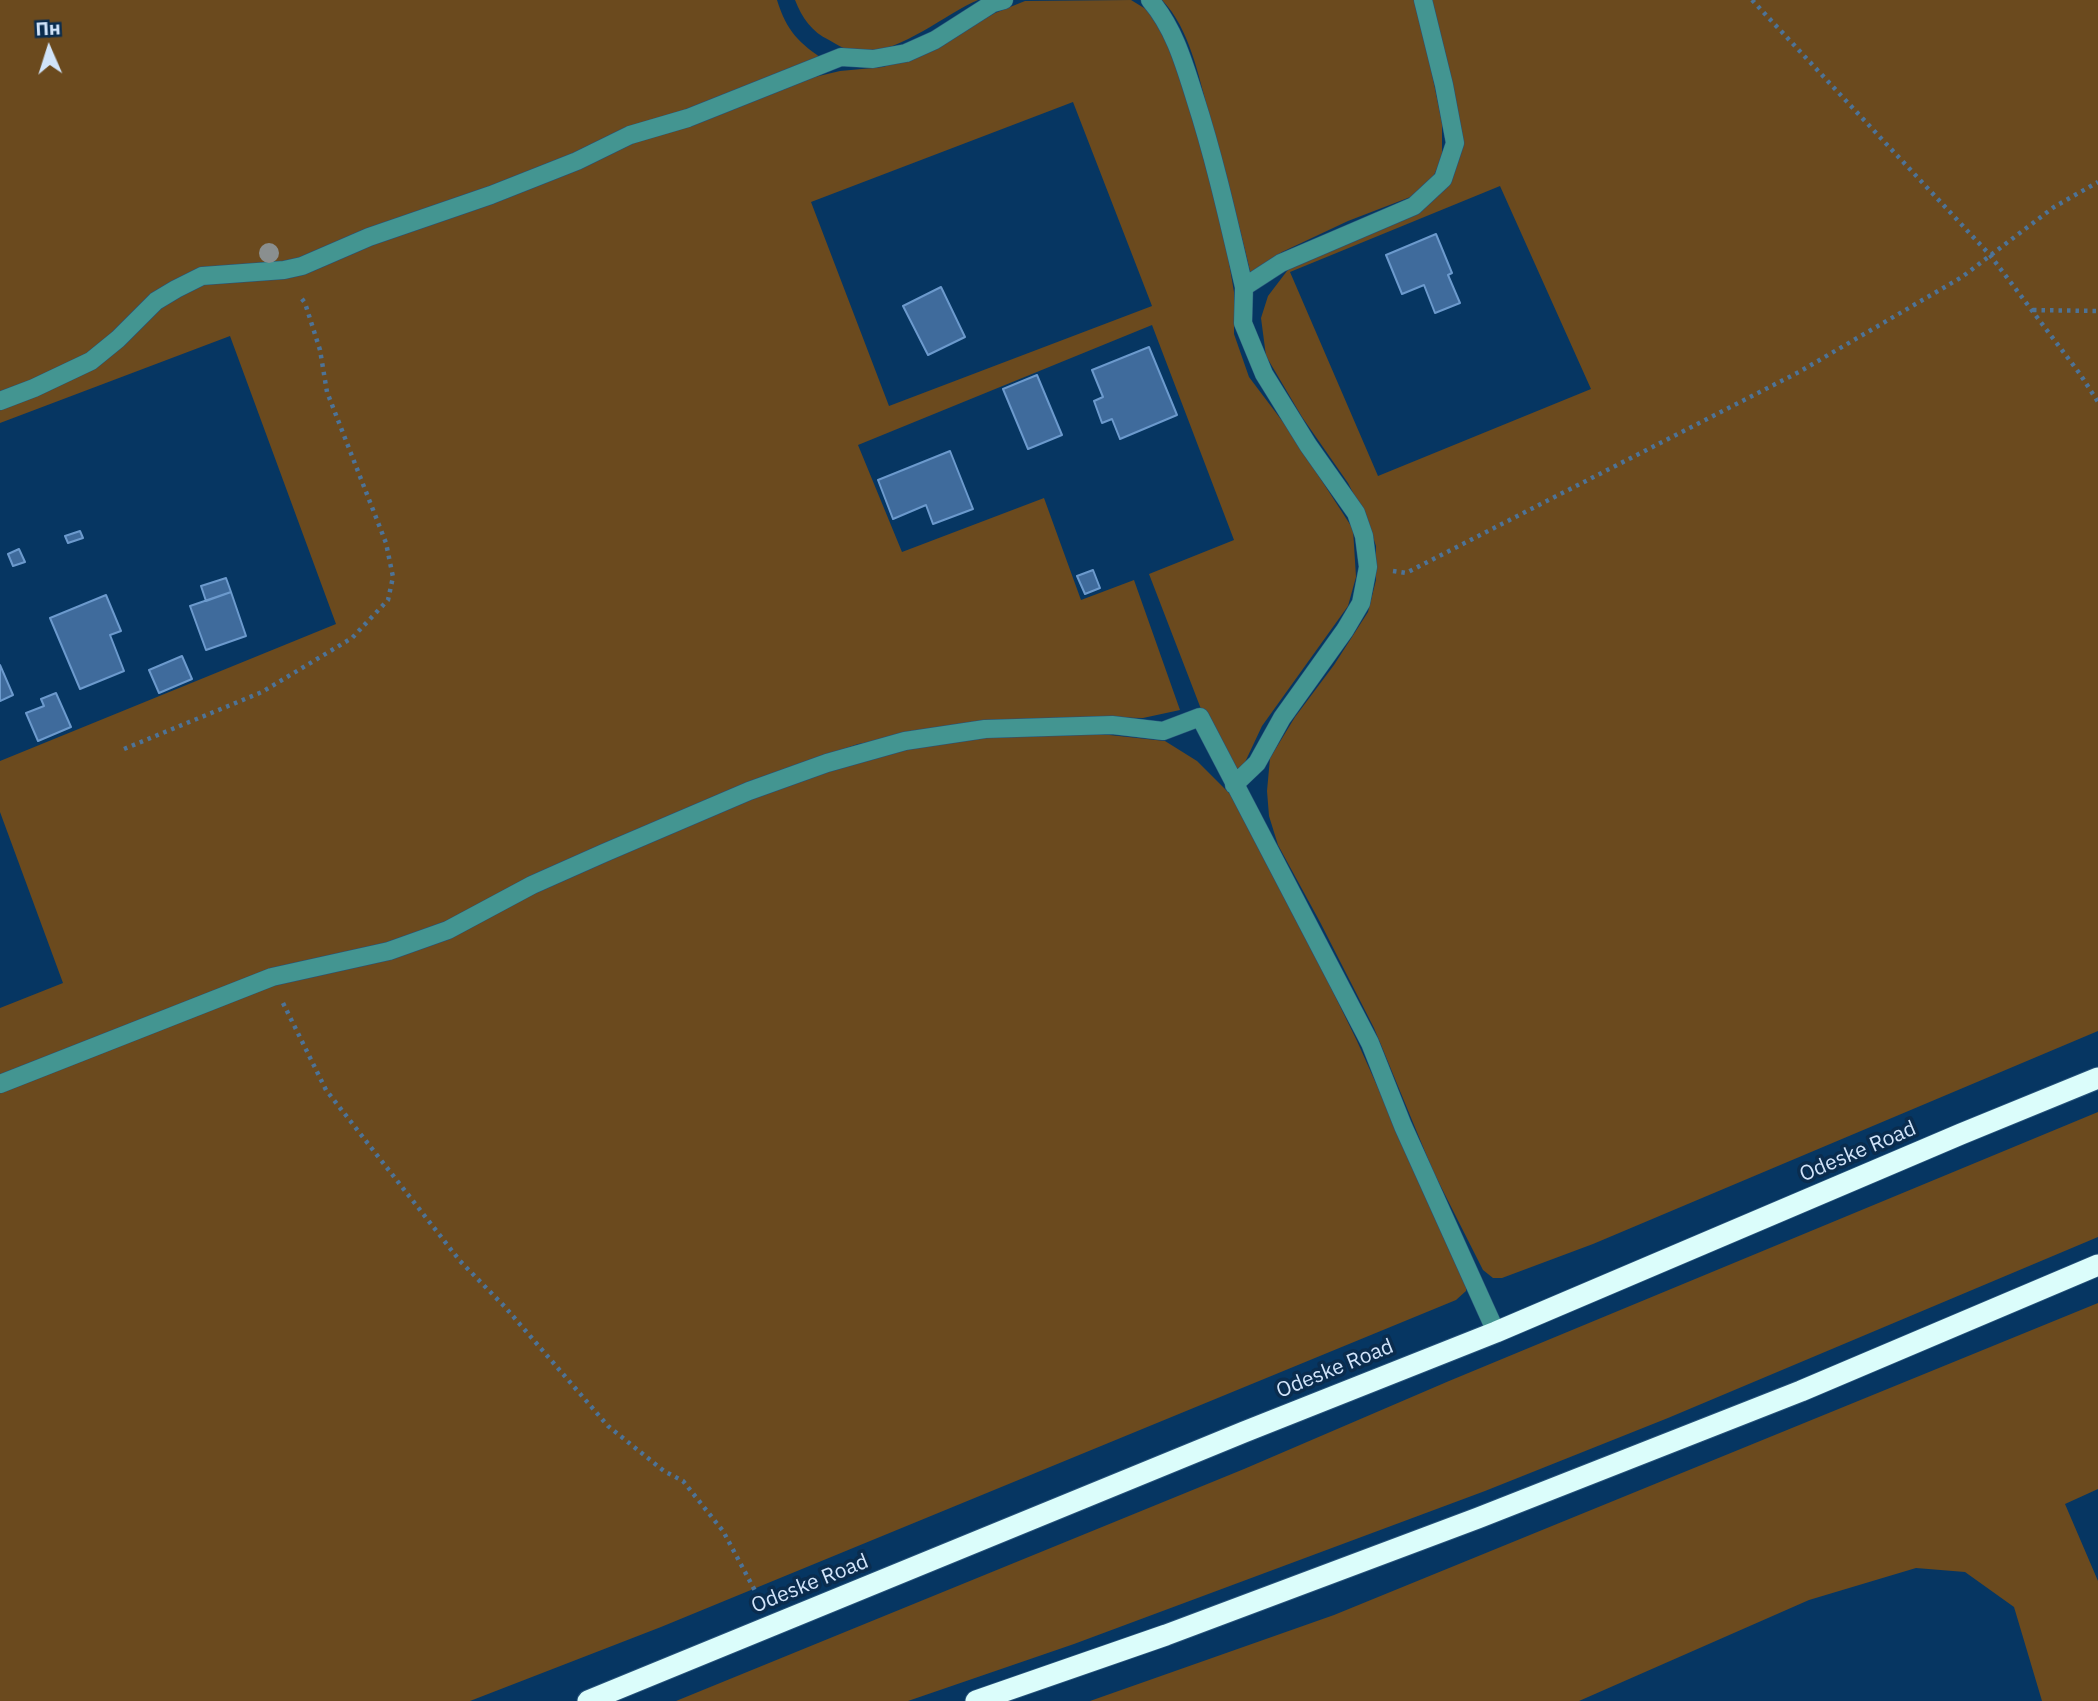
<!DOCTYPE html>
<html>
<head>
<meta charset="utf-8">
<style>
	body { margin:0 }
	#map { position:relative; width:2098px; height:1701px; overflow:hidden; background:#063662; font-family:"IBM Plex Sans",sans-serif }
	canvas { display:block }
	.north { position:absolute; left:14px; top:14px; width:70px; height:70px; -webkit-text-stroke:5px #0a2c4e; paint-order:stroke; rotate:357deg; font-size:19px; font-weight:700; line-height:28px; text-align:center; color:#d1e4fa }
	.north::after { content:''; display:block; margin:auto; width:24px; height:32px; background:#d1e4fa; clip-path:polygon(50% 0,100% 100%,50% 72%,0 100%) }
</style>
</head>
<body>
<div id="map">
<canvas width="2098" height="1701"></canvas>
<div class="north">Пн</div>
</div>
<script>
const c = document.querySelector('canvas').getContext('2d');
c.lineJoin = 'round';
function paint(path, color) { c.fillStyle = color; c.fill(path, 'evenodd'); }
function strokePath(path, color, width, dash) { c.strokeStyle = color; c.lineWidth = width; c.lineCap = dash ? 'butt' : 'round'; c.setLineDash(dash || []); c.stroke(path); }
function drawText(font, color, halo, rows, align = 'center') {
  c.font = font + ' "IBM Plex Sans",sans-serif'; c.lineWidth = 7; c.setLineDash([]); c.textBaseline = 'middle'; c.strokeStyle = halo; c.fillStyle = color; for (const [text, x, y, turn = 0] of rows) {
    c.save(); c.translate(x, y); c.rotate((+turn || 0) * Math.PI / 180); c.textAlign = isNaN(turn) ? turn : align; if (halo) c.strokeText(text, 0, 0); c.fillText(text, 0, 0); c.restore();
  }
}
paint(new Path2D(`
	M0,0H777C787,32 799,43 826,61L296,263L210,269L78,360L0,395Z
	M795,0H978C942,15 891,62 849,50C842,48 836,44 829,40C812,32 802,18 795,0Z
	M1131,0L1149,11L1165,36L1186,93L1225,239L1234,292V334L1249,377L1289,430L1353,529L1356,577L1348,606L1262,726L1239,775L1206,722L1149,574L1234,540L1152,325L858,445L902,552L1044,498L1081,600L1134,580L1180,710L1143,718L1095,717L1026,720L947,729L858,744L797,765L408,938L0,1078V1008L63,983L0,812V761L336,624L230,336L0,423V406L25,397L178,292L209,281L247,280L802,80L840,71L883,67L916,56L995,13L1025,1ZM1073,102L1152,306L889,406L811,202Z
	M1162,0H1417L1442,123V157L1431,182L1413,196L1348,221L1282,252L1251,275C1238,220 1224,167 1209,113C1198,75 1190,29 1162,0Z
	M1432,0H2098V1031L1593,1244L1502,1278H1493L1483,1270L1433,1171L1374,1028L1320,922L1278,845L1269,816L1267,791L1270,758L1295,717L1334,665L1368,612L1376,580V546L1368,522L1348,483L1302,417L1266,356L1261,318L1268,296L1290,267L1432,201L1442,192L1450,179L1459,158L1462,132ZM1500,186L1591,389L1378,476L1290,272Z
	M1091,733L1165,741L1197,761L1230,794L1300,924L1357,1041L1466,1284V1291L1456,1300L661,1627L470,1701H0V1091L282,980L330,971L534,890L647,839L853,759L966,736Z
	M2098,1112V1237L1668,1418L1485,1491L1074,1644L908,1701H676L1244,1469L1449,1381Z
	M2098,1303V1489L2065,1504L2098,1581V1701H2042L2014,1607L1965,1572L1916,1568L1809,1600L1579,1701H1090L1334,1615Z`), '#6b4a1e');
const building = new Path2D(`
	M1436,234L1452,273L1448,275L1460,303L1435,313L1424,285L1402,294L1386,255Z
	M941,287L965,337L928,355L903,306Z
	M1149,347L1177,415L1120,439L1112,419L1102,423L1094,401L1103,397L1092,370Z
	M1037,375L1062,435L1028,449L1003,389Z
	M950,451L973,509L933,524L926,505L893,519L878,480Z
	M80,531L83,538L68,543L65,536Z
	M19,549L25,562L13,566L8,554Z
	M1093,570L1100,588L1085,594L1077,576Z
	M226,578L231,592L206,601L201,586Z
	M231,592L246,636L206,650L190,606Z
	M106,595L121,631L110,635L124,671L80,689L50,618Z
	M182,656L192,679L159,693L149,670Z
	M0,665L13,695L0,701Z
	M56,693L71,727L38,741L26,713L44,706L41,699Z`);
paint(building, '#3f6b9c');
strokePath(building, '#6c9acd', 2);
const minor = new Path2D(`
	M1150,0C1174,28 1184,63 1195,98C1215,160 1229,223 1244,287
	M0,401L34,388L91,361L118,339L156,301L176,289L202,276L284,270L302,266L369,237L491,195L577,161L630,135L688,118L841,57L873,59L906,53L935,40L993,3L1004,0
	M1234,785L1257,763L1282,718L1345,630L1361,603L1368,567L1364,536L1356,513L1308,445L1264,374L1243,323L1244,287L1281,263L1414,206L1443,179L1455,143L1444,85L1423,0
	M0,1084L272,977L389,951L448,930L532,885L604,853L749,791L827,763L905,741L985,729L1112,725L1163,731L1200,717L1370,1043L1403,1126L1496,1332`);
const highway = new Path2D(`
	M588,1701L1244,1432L1496,1332L1961,1134L2098,1078
	M976,1701L1166,1635L1478,1518L1801,1391L2098,1265`);
strokePath(minor, '#26527a', 19);
strokePath(highway, '#26527a', 23);
strokePath(new Path2D(`
	M1752,0L1990,255L2080,374L2098,402
	M2033,310L2098,311
	M1393,571L1406,573L1799,372L1962,277L2054,207L2098,182
	M124,749L262,692L352,638L388,600L393,577L386,543L327,392L320,350L305,303L299,295
	M283,1003L326,1090L460,1261L505,1307L608,1426L664,1471L683,1481L723,1531L760,1600`), '#4d7397', 4.5, [3.5, 5]);
strokePath(minor, '#439591', 18);
strokePath(highway, '#dbfdfb', 21);
c.fillStyle = '#8a8f8f';
for (const [x, y] of [
	[269,253]
]) { c.beginPath(); c.arc(x, y, 10, 0, 2 * Math.PI); c.fill(); }
drawText('21px', '#d1e4fa', '#0a2c4e', [
	["Odeske Road",1858,1152,-23],
	["Odeske Road",1335,1369,-22],
	["Odeske Road",810,1584,-22]
]);
</script>
</body>
</html>
